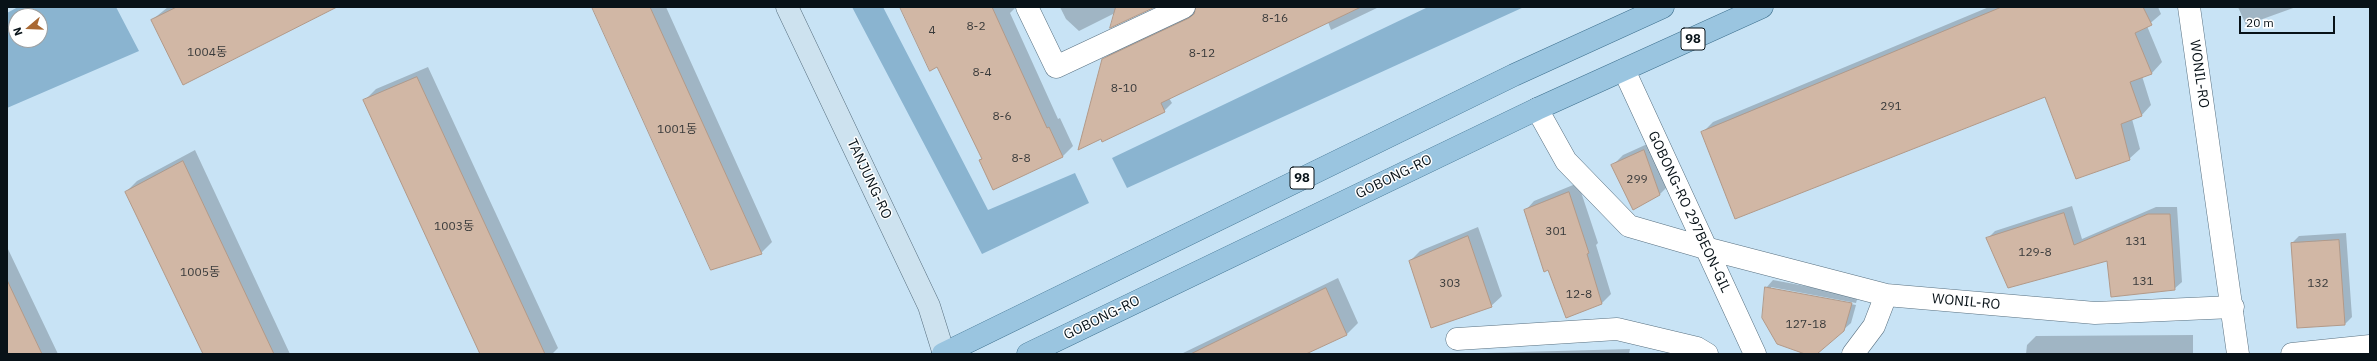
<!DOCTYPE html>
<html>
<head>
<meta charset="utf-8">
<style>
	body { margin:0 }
	#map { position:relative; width:2377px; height:361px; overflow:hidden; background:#c8e3f5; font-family:"IBM Plex Sans",sans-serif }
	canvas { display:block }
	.frame { position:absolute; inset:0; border:8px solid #081218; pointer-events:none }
	.north { position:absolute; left:8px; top:8px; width:40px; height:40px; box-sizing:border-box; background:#fff; border:1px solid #9ca0a3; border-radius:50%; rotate:251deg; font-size:11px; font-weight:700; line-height:16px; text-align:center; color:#081218 }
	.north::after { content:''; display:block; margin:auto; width:14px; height:18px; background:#a96833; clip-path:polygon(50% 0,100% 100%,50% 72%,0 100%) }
	.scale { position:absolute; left:2239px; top:16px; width:96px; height:18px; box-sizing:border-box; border:2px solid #081218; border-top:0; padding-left:5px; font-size:12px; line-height:14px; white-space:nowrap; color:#081218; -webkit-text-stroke:3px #fff; paint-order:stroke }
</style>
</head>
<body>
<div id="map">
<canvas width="2377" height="361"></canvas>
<div class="frame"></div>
<div class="north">N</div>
<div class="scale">20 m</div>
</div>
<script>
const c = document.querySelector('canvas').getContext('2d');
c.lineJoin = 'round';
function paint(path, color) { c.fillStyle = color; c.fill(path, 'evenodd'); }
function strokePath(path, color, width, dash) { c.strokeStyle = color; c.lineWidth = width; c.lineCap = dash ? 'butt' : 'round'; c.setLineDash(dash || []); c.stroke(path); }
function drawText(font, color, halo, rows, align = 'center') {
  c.font = font + ' "IBM Plex Sans","Noto Sans KR",sans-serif'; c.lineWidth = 3; c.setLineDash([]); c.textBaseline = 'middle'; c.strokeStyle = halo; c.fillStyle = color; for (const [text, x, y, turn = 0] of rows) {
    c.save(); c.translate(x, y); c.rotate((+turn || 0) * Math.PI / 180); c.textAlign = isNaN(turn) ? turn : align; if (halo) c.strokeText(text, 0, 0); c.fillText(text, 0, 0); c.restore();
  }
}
paint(new Path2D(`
	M18,7H116L139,51L7,108V13ZM16,16H40V40H16Z
	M852,7H883L988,210L1075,173L1089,203L982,254Z
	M1428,7H1524L1127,188L1112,158Z`), '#8ab4d0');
paint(new Path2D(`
	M168,7H334L152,20Z
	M593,7H666L772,242L761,253Z
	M901,7H1016L1010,13L1058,119L1060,118L1073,146L1063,156L993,189L980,161L983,158L938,66Z
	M1060,7H1152L1115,13L1079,31L1066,19Z
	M1196,7H1379L1331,30L1328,22L1169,98L1172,103L1164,111L1103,60L1111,52L1196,12Z
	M1989,7H2158L2161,14L2147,26L2162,62L2152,73L2142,76L2151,105L2141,116L2132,119L2140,149L2129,159L2046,96L1703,132L1713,122Z
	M2238,7H2296L2246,25Z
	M428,67L558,348L552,354H481L365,100L376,89Z
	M1654,141L1670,184L1660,194L1633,208L1612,166L1623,155Z
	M195,150L290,354H204L126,192L137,181Z
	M1578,183L1598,243L1596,245L1611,294L1602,303L1567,316L1525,211L1534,201Z
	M2072,206L2082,239L2156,207H2177L2182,282L2174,289L2107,260L1988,238L1995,231Z
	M1478,227L1502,296L1491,306L1410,261L1420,251Z
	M2346,233L2352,317L2345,324L2292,243L2299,236Z
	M7,247L58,354H7Z
	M1338,278L1358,323L1347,334L1303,354H1181Z
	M1773,280L1858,296L1856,303L1771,287V289L1856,305L1851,323L1816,354H1808L1766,288Z
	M2193,335V354H2026L2027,345L2036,336Z
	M1630,349L1629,354H1448Z`), '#0003');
const building = new Path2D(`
	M177,7H337L183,85L151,20Z
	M592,7H650L762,254L711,270Z
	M900,7H992L1047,128L1049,127L1063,157L993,190L979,160L982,159L937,67L930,71Z
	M1116,7H1155L1110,28Z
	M1196,7H1361L1161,103L1165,112L1102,142L1101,139L1078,150L1102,59L1189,18L1194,14Z
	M2002,7H2143L2152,25L2135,33L2152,74L2130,82L2142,116L2121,124L2130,160L2076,179L2045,97L1735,219L1701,132Z
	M417,77L545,354H480L363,100Z
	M1644,150L1660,195L1633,210L1611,165Z
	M183,161L274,354H203L125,192Z
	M1569,192L1589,253L1587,254L1602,304L1566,318L1548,270L1544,272L1524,210Z
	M2064,213L2074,245L2148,214H2170L2175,290L2111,297L2107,261L2008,288L1986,238Z
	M1468,236L1492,307L1431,328L1409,261Z
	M2339,240L2345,325L2297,328L2291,243Z
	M7,280L42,354H7Z
	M1765,287L1852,303L1844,331L1817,354H1805L1777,344L1762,318Z
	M1326,288L1347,335L1306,354H1191Z`);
paint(building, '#d1b7a5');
strokePath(building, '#b29988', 1);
const minor = new Path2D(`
	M1027,7L1056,67L1184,7
	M1624,70L1755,354
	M1537,109L1566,161L1629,226L1705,248L1886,295L2095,313L2233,307
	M1457,339L1617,329L1697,348L1707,354
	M1853,354L1874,326L1886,295
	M2292,354L2370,346`);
const tertiary = new Path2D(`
	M2189,7L2238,354`);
const secondary = new Path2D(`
	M787,7L929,306L944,354`);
const primary = new Path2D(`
	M943,354L1514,75L1663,7
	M1028,354L1537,109L1762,7`);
strokePath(minor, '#587080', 23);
strokePath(tertiary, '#587080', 23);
strokePath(secondary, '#587080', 23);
strokePath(primary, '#3b6e8c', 23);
strokePath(minor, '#fff', 22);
strokePath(tertiary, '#fff', 22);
strokePath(secondary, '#cde2ef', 22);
strokePath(primary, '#9ac5e0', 22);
drawText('12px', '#3a3b3b', null, [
	["8-16",1275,19],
	["8-2",976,27],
	["4",932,31],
	["1004동",207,53],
	["8-12",1202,54],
	["8-4",982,73],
	["8-10",1124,89],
	["291",1891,107],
	["8-6",1002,117],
	["1001동",677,130],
	["8-8",1021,159],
	["299",1637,180],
	["1003동",454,227],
	["301",1556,232],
	["131",2136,242],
	["129-8",2035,253],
	["1005동",200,273],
	["131",2143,282],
	["303",1450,284],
	["132",2318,284],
	["12-8",1579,295],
	["127-18",1806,325]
]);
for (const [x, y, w] of [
	[1693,39,24],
	[1302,178,24]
]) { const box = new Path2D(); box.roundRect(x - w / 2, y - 11, w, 22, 3); c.fillStyle = '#fff'; c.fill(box); strokePath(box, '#081218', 1); }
drawText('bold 13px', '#081218', null, [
	["98",1693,39],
	["98",1302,178]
]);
drawText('14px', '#081218', '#fff', [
	["WONIL-RO",2199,74,82],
	["GOBONG-RO",1394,177,-26],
	["TANJUNG-RO",869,179,65],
	["GOBONG-RO 297BEON-GIL",1689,212,65],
	["WONIL-RO",1966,302,5],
	["GOBONG-RO",1102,318,-26]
]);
</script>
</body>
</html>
